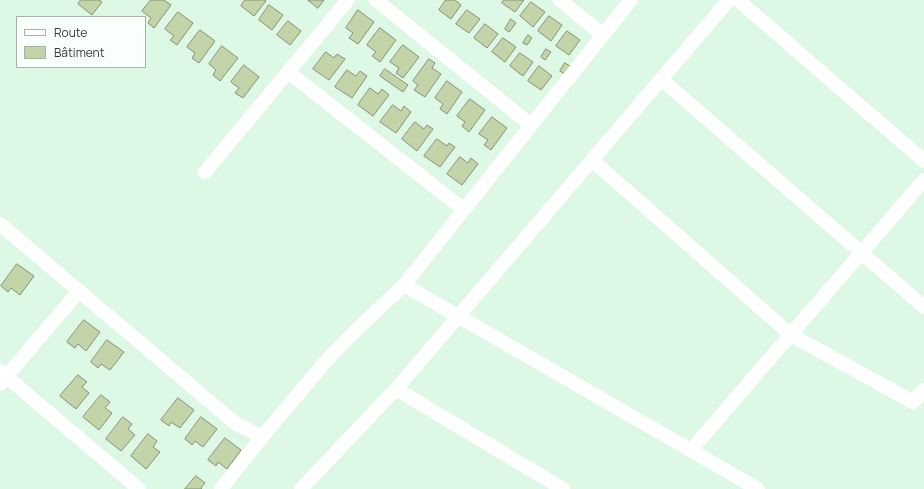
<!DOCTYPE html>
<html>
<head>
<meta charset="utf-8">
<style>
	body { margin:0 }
	#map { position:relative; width:924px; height:489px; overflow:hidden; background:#ddf8e5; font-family:Manrope,sans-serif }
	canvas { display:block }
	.legend { position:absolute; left:16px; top:16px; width:130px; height:52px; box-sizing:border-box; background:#f9fffb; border:1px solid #a9b1ab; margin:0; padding:5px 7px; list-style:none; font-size:12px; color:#303b33 }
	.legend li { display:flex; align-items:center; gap:8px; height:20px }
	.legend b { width:20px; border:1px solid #a9b1ab }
</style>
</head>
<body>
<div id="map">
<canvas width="924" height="489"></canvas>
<ul class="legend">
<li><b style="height:5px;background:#fff"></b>Route</li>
<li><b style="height:11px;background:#c2d4a8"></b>Bâtiment</li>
</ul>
</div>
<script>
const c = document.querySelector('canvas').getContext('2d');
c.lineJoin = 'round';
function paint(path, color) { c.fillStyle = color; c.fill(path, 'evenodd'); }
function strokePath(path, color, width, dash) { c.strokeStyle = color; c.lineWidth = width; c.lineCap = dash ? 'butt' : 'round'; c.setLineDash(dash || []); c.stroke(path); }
const building = new Path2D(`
	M81,0H99L102,2L92,15L78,4Z
	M151,0H164L171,5L154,28L148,23L151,18L142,11Z
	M245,0H265L266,1L254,16L241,6Z
	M308,0H324L318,8Z
	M446,0H455L461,5L451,19L439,10Z
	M504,0H524L515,12L502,3Z
	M531,2L545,12L533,27L520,16Z
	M269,5L283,15L272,30L259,20Z
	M358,10L374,22L358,44L349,38L353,33L346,28Z
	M467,10L480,19L469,33L456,24Z
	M178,12L193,23L177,45L170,40L174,36L165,29Z
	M549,16L562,25L551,41L538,31Z
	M511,19L516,23L509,32L505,29Z
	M288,21L301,31L290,45L277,35Z
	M485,24L498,34L487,48L474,38Z
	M380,28L396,40L380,62L372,56L376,52L367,45Z
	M200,30L215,41L199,63L192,58L195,53L187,47Z
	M567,31L580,40L569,55L556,46Z
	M528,35L532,38L527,45L523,43Z
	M503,38L516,47L505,62L492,52Z
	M403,45L419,57L403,78L396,73L399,68L390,62Z
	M222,46L238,58L220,81L213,75L216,70L209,64Z
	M546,49L551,52L545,60L541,57Z
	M326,52L334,58L337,54L345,59L329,80L313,69Z
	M520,53L533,62L523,76L510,66Z
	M429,59L435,63L432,68L441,74L425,97L414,90L418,85L413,81Z
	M565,63L570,66L564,74L560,71Z
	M244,65L259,77L243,98L235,93L239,88L231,82Z
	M539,66L552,76L541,90L528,81Z
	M385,69L408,85L403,92L380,76Z
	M347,70L356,76L360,71L367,76L352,98L335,87Z
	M447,81L462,92L447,114L440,109L443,104L435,98Z
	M370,88L378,94L382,89L389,95L373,116L358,105Z
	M470,99L485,110L469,132L462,126L465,122L457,116Z
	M393,105L401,111L404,106L411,112L396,133L380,122Z
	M492,117L507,128L491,150L484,145L488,140L479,134Z
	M415,122L424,129L427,125L433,129L417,151L402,139Z
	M437,139L447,146L449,143L455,147L440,167L424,156Z
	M460,157L468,163L471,158L478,164L462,185L447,174Z
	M17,264L34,276L20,295L11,288L8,292L1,286Z
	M84,320L100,332L86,351L78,344L75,348L67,342Z
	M107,340L124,352L110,370L101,364L98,368L91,362Z
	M78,375L87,382L82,387L89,393L76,409L60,396Z
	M101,395L110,402L105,408L112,413L99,430L83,417Z
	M178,398L194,410L180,428L171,422L169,426L161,420Z
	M123,417L132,424L128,429L135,435L121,451L106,439Z
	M201,417L217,429L203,447L195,441L192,445L185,439Z
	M148,434L157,441L153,447L160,452L146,469L131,456Z
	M225,438L241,450L227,469L218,462L216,466L208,460Z
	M196,476L205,483L201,488L202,489H185Z`);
paint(building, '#c2d4a8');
strokePath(building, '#869077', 1);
strokePath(new Path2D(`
	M376,0L531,125
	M560,0L603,35
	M738,0L924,161
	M288,72L463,209
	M661,79L924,307
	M592,160L791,335L913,402L924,390
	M205,172L348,0
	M0,224L235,423L262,437
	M404,285L758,489
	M0,371L139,489
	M0,384L79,291
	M396,389L563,489
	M691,450L924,180
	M221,489L262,437L326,361L353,333L404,285L631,0
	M301,489L396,389L729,0`), '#fff', 14);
</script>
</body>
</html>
